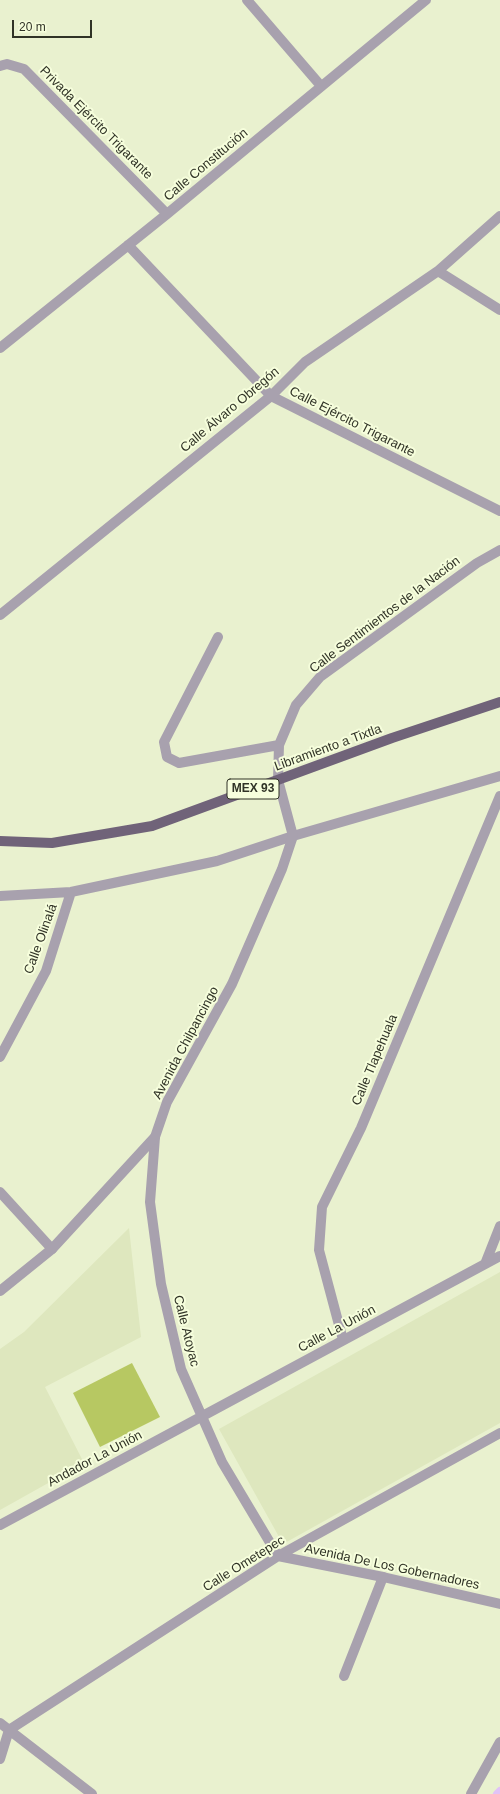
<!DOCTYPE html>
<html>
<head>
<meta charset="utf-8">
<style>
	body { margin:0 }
	#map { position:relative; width:500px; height:1794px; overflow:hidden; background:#e9f1cf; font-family:Arial,sans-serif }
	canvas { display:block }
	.scale { position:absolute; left:12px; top:20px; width:80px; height:18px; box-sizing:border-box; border:2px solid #303326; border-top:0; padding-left:5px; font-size:12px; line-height:14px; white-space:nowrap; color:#303326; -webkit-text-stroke:3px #f6fedc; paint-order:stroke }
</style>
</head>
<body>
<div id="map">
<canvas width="500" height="1794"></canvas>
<div class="scale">20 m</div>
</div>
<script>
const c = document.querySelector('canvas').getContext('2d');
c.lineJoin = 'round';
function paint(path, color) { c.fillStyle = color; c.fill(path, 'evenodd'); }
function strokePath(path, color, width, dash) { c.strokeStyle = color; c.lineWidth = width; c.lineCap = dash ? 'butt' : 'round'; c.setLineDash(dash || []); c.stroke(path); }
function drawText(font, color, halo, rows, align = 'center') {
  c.font = font + ' Arial,sans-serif'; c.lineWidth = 4; c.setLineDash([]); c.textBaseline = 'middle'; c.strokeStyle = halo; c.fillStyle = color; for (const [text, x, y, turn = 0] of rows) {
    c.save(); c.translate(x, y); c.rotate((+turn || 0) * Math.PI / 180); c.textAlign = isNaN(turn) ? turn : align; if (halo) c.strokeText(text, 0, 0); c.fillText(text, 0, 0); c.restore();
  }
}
paint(new Path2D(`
	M129,1228L141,1337L45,1387L84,1463L0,1510V1349L24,1332Z
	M500,1272V1423L283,1544L219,1429Z`), '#dee7be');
strokePath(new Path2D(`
	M497,1794L500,1791`), '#e1c3f7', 8);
paint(new Path2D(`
	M132,1363L160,1417L100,1447L73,1393Z`), '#b7c862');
strokePath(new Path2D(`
	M344,1676L383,1577`), '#a8a1ae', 10);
strokePath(new Path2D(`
	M247,0L321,86
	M0,66L7,64L24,69L167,214
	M128,245L271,396L500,511
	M438,271L500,310
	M0,348L167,214L426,0
	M0,615L271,396L305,362L438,271L500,216
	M218,637L164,742L167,757L179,763L279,745
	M278,780L279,745L296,705L320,677L477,563L500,550
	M0,896L71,892L217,861L293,836L500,776
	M0,1057L46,971L71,892
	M155,1137L150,1202L161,1284L181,1369L222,1462L278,1556L383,1577L500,1604
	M0,1192L52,1249
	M485,1264L500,1226
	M343,1340L319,1250L322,1207L361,1128L500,796
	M0,1525L500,1256
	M0,1723L92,1794
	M0,1759L9,1730L278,1556L500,1433
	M471,1794L500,1742`), '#a8a1ae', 10);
strokePath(new Path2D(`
	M0,1291L52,1249L155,1137L167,1102L232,984L282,869L293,836L278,780`), '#a8a1ae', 10);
strokePath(new Path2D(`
	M0,841L52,843L152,826L392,738L500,702`), '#706379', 10);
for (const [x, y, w] of [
	[253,789,52]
]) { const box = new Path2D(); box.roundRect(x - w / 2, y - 10, w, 20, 3); c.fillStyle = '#f6fedc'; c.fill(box); strokePath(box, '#303326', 1); }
drawText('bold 12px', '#303326', null, [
	["MEX 93",253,789]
]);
drawText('13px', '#303326', '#f6fedc', [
	["Privada Ejército Trigarante",96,123,45],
	["Calle Constitución",206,165,-40],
	["Calle Álvaro Obregón",230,410,-40],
	["Calle Ejército Trigarante",352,422,27],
	["Calle Sentimientos de la Nación",385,615,-37],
	["Libramiento a Tixtla",328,748,-20],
	["Calle Olinalá",41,939,-70],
	["Avenida Chilpancingo",186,1043,-62],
	["Calle Tlapehuala",375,1060,-67],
	["Calle La Unión",337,1329,-28],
	["Calle Atoyac",186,1331,76],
	["Andador La Unión",95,1459,-28],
	["Calle Ometepec",244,1564,-32],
	["Avenida De Los Gobernadores",392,1567,12]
]);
</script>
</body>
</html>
